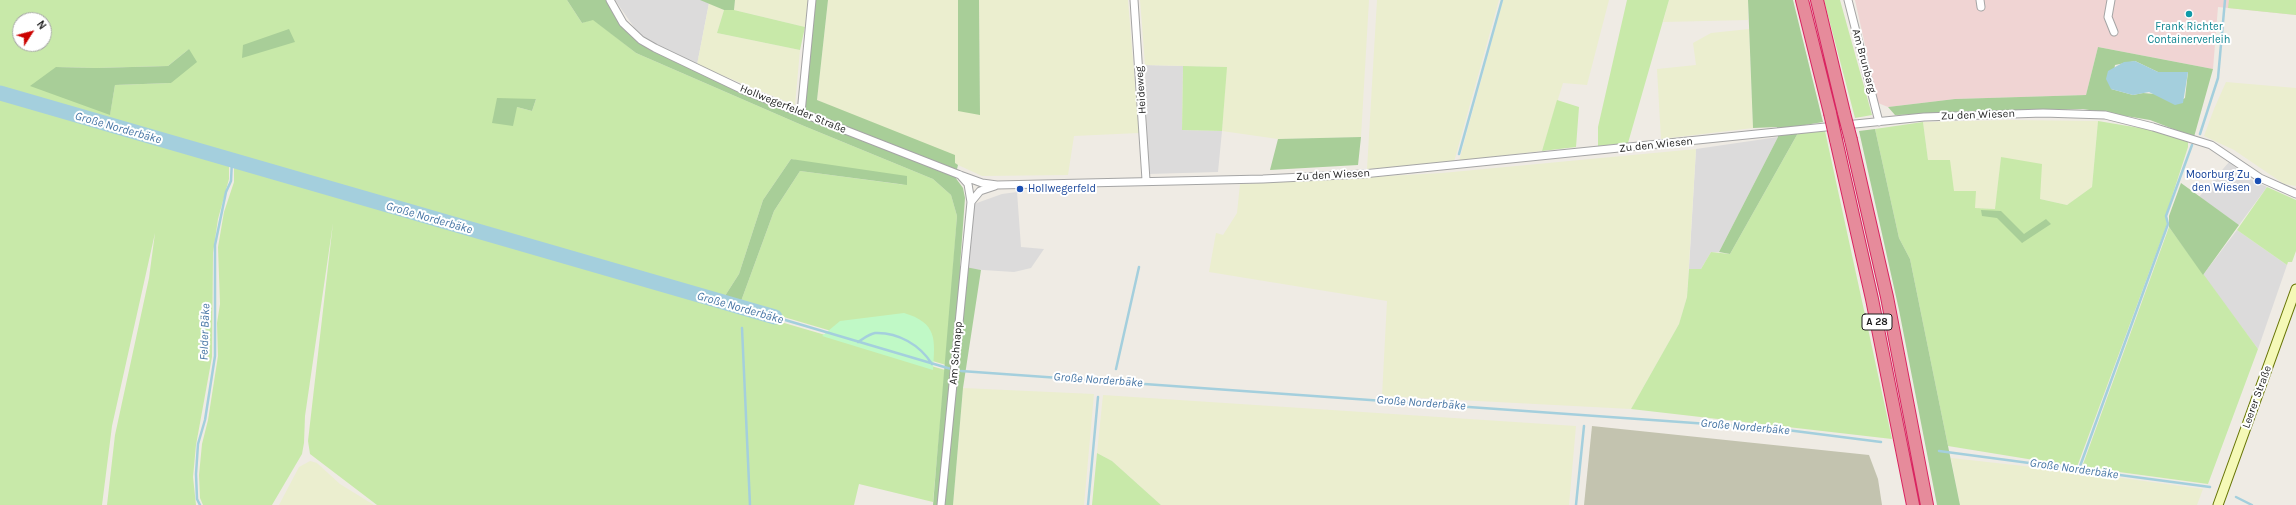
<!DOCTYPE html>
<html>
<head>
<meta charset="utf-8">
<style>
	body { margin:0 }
	#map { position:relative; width:2296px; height:505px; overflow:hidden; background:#efebe4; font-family:Karla,sans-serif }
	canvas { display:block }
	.north { position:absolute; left:12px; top:12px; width:40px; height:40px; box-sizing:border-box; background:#fff; border:1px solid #a5a5a5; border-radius:50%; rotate:54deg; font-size:11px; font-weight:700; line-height:16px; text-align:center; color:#1e1e1e }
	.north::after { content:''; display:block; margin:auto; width:14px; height:18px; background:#cb0300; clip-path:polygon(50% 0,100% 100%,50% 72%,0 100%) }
</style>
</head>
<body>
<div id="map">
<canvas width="2296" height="505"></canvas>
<div class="north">N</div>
</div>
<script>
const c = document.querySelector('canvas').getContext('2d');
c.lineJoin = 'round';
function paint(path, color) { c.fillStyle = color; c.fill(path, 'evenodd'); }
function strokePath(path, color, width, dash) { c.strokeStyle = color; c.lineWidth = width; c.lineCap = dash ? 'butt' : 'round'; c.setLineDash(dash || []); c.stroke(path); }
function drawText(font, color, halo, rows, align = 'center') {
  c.font = font + ' Karla,sans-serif'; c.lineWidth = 4; c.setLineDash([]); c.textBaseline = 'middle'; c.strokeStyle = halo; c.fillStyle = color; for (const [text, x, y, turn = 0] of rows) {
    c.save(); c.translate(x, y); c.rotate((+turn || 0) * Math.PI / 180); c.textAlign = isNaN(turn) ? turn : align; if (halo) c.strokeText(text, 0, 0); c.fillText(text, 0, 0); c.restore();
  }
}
paint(new Path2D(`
	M615,0H701L709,3L697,65L665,50L638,33Z
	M1145,65L1183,66L1182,130L1222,131L1218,172L1148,174Z
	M1778,137L1719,252H1711L1701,269H1689L1696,149Z
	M2229,162L2252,180L2267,187L2239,225L2199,197Z
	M1017,192L1021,247L1044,249L1031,268L1014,272L968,269L974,204L1002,194Z
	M2237,230L2287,265L2258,349L2203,275Z`), '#dcdbdb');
paint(new Path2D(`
	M1855,0H2296V15L2218,7L2213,69L2098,47L2086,95L1955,99L1888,107L1878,103Z`), '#f0d4d3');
paint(new Path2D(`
	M1592,426L1869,455L1878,479L1882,505H1584Z`), '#c3c3af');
paint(new Path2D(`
	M735,0H808L805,27L734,10Z
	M828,0H958V110L980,114L979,0H1128L1139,133L1074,136L1068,175L982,176L817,100Z
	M1140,0H1369L1361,137L1278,139L1222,131L1226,67L1145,65Z
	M1377,0H1499L1454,162L1367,169Z
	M1503,0H1609L1587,85L1563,83L1542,151L1459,161Z
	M1669,0H1748V20L1663,22Z
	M709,3L724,10L717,33L800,50L795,105L697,65Z
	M1749,29L1753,128L1661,139L1657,69L1696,65L1693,43L1711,33Z
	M2226,82L2296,88V186L2284,184L2234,150L2204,136L2214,109Z
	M2010,120L2098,121L2092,187L2067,205L2040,199L2001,157L1996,209L1975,208L1954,191L1928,160L1923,122Z
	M1696,149L1687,297L1679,324L1631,409L1382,396L1387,301L1209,272L1216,233L1223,235L1237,213L1240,184L1442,173Z
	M963,388L1094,394L1084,505H953Z
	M1103,395L1576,426L1569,505H1161L1112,461L1097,453Z
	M1951,458L2078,472L2203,489L2197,505H1960Z
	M310,461L317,463L340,484L374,505H279L299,467Z`), '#ebeecf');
paint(new Path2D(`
	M0,0H567L582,23L593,19L636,53L804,126L933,179L951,195L957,216L946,365L740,304L774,211L800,171L906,185L791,159L763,200L739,274L723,299L389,201L0,91ZM20,20H44V44H20ZM189,49L171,83L115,85L110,114L56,67L96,68L168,66ZM536,99L532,111L517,107Z
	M1627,0H1669L1628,143L1598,146V127Z
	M1824,0H1840L1872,115L1855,118Z
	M2229,0H2296V15L2228,8Z
	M724,10H734L805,27L800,50L717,33Z
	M1183,66L1227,67L1222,131L1182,130Z
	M0,95L227,160L229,166V179L218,219L213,253L212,357L196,445L193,477L196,505H107L115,435L149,278L155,233L112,426L102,505H0Z
	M1557,100L1579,107L1576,147L1542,151Z
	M2098,121L2146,129L2188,141V147L2166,215L2167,224L2077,467L1948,446L1910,259L1899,238L1875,129L1923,122L1928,160H1950L1954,191H1976L1975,208L1995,209L2001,157L2042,164L2040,199L2067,205L2092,187Z
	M1825,131L1892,439L1631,409L1679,324L1687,297L1689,269H1701L1711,252L1730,254L1798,133Z
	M234,162L945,370L933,502L859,484L854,505H377L310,454L308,441L333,223L305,416L304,443L302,454L272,505H203L200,498L199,475L202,444L208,420L218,356L217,323L220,304L218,247L224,212L234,182Z
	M2267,187L2296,200V251L2292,262H2288L2287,265L2237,230Z
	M2169,227L2258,349L2208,484L2082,467Z
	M1097,453L1112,461L1161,505H1092Z`), '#c8e9a9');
paint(new Path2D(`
	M567,0H607L622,26L741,92L804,111L815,0H828L817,100L955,155V163L958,165L955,177L963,188L965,198L960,266L981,270L963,388L953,505H933L957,216L951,195L933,179L804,126L636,53L593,20L582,23Z
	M700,0H735L734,10H724Z
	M958,0H979L980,115L958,111Z
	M1748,0H1793L1823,122L1799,126L1798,133L1730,254L1719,252L1778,137L1777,127L1753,128Z
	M289,29L295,42L242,58L243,45Z
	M2098,47L2213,69L2194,137L2150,120L2083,109L1895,115L1888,107L1955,99L2086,95ZM2135,61L2158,72H2188L2185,98L2175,104L2155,94L2143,93L2133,95L2111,89L2115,65Z
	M189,49L197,62L171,83L115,85L110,115L30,86L56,67L96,68L168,66Z
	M497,98L536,99L532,111L517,107L513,126L492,123Z
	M1875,129L1899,238L1910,259L1960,505H1937L1899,310L1859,131Z
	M1361,137L1358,165L1270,170L1278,139Z
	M791,159L907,176V185L800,171L774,211L740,304L723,299L739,274L763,200Z
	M2181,183L2239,225L2203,275L2169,227V216Z
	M1981,210L2001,211L2024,234L2046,219L2051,224L2022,243L1997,218L1982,216Z`), '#a8ce98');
paint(new Path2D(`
	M904,313C938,323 935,340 933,370L822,336L840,321Z`), '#c0f9c6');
paint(new Path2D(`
	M2135,61L2158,72H2188L2183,103L2175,105L2149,92L2133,95L2111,89L2106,79L2108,71L2124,62Z`), '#a4cfdd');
strokePath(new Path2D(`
	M2200,134L2218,78L2225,0
	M1459,154L1502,0
	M775,317L951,369
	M742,328L750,505
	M858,342C863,339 869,334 875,333C898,332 920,345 932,364
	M1116,369L1139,267
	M961,371L1779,429L1881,442
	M1939,451L2210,487
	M2079,469L2168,224L2166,216L2192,145
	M2236,497L2252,505
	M200,505L197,499L196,474L198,444L205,420L215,356V245L226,192L231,181L232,160
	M1088,505L1098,397
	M1576,505L1584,426`), '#a4cfdd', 2.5);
strokePath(new Path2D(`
	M0,93L775,317`), '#a4cfdd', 15);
const street = new Path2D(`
	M610,0L623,23L641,40L655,48L743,90L960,175L982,183L997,185L1263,179L1363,174L1924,117L2043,113L2105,115L2153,127L2211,145L2260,178L2296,194
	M1134,0L1146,180
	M1848,0L1879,122
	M1980,0L1981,7
	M2111,0L2108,17L2114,32
	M801,113L812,0
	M971,202L980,191L995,186
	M941,505L971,202L968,184L960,175`);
const secondary = new Path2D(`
	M2218,505L2296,289`);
const highway = new Path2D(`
	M1802,0L1830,113
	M1817,0L1844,113
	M1836,140L1872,299L1913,505
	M1851,140L1887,297L1927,505`);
strokePath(street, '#a5a5a5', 9);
strokePath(secondary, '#677505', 11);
strokePath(highway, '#d92460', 14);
strokePath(street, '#fff', 7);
strokePath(secondary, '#f5f9b7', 9);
strokePath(highway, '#e68b9b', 12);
const highwayBridge = new Path2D(`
	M1830,113L1836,140
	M1844,113L1851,140`);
strokePath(highwayBridge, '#d92460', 14, []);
strokePath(highwayBridge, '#e68b9b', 12);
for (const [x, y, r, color] of [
	[2189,14,4,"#0f9aa8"],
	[2258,181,4,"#1a4fb4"],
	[1020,189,4,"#1a4fb4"]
]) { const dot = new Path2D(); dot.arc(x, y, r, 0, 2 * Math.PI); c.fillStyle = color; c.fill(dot); strokePath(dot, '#fff', 1.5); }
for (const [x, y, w] of [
	[1877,322,30]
]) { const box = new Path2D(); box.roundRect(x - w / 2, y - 8, w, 16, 3); c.fillStyle = '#fff'; c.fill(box); strokePath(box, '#1e1e1e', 1); }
drawText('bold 10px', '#1e1e1e', null, [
	["A 28",1877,322]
]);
drawText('11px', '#0d838f', '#fff', [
	["Frank Richter",2189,27],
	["Containerverleih",2189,40]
]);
drawText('11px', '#1e1e1e', '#fff', [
	["Am Brunbarg",1864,61,75],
	["Heideweg",1141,90,-94],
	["Hollwegerfelder Straße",793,109,22],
	["Zu den Wiesen",1978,115,-2],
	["Zu den Wiesen",1656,145,-6],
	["Zu den Wiesen",1333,175,-3],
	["Am Schnapp",956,353,-85],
	["Leerer Straße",2257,397,-70]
]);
drawText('11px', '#164399', '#fff', [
	["Moorburg Zu",2250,175],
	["den Wiesen",2250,188],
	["Hollwegerfeld",1028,189,"left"]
], 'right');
drawText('italic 12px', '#4776a5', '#fff', [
	["Große Norderbäke",118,128,16],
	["Große Norderbäke",429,218,16],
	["Große Norderbäke",740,308,16],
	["Felder Bäke",205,332,-88],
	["Große Norderbäke",1098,380,4],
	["Große Norderbäke",1421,403,4],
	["Große Norderbäke",1745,427,5],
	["Große Norderbäke",2074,469,8]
]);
</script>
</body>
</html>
